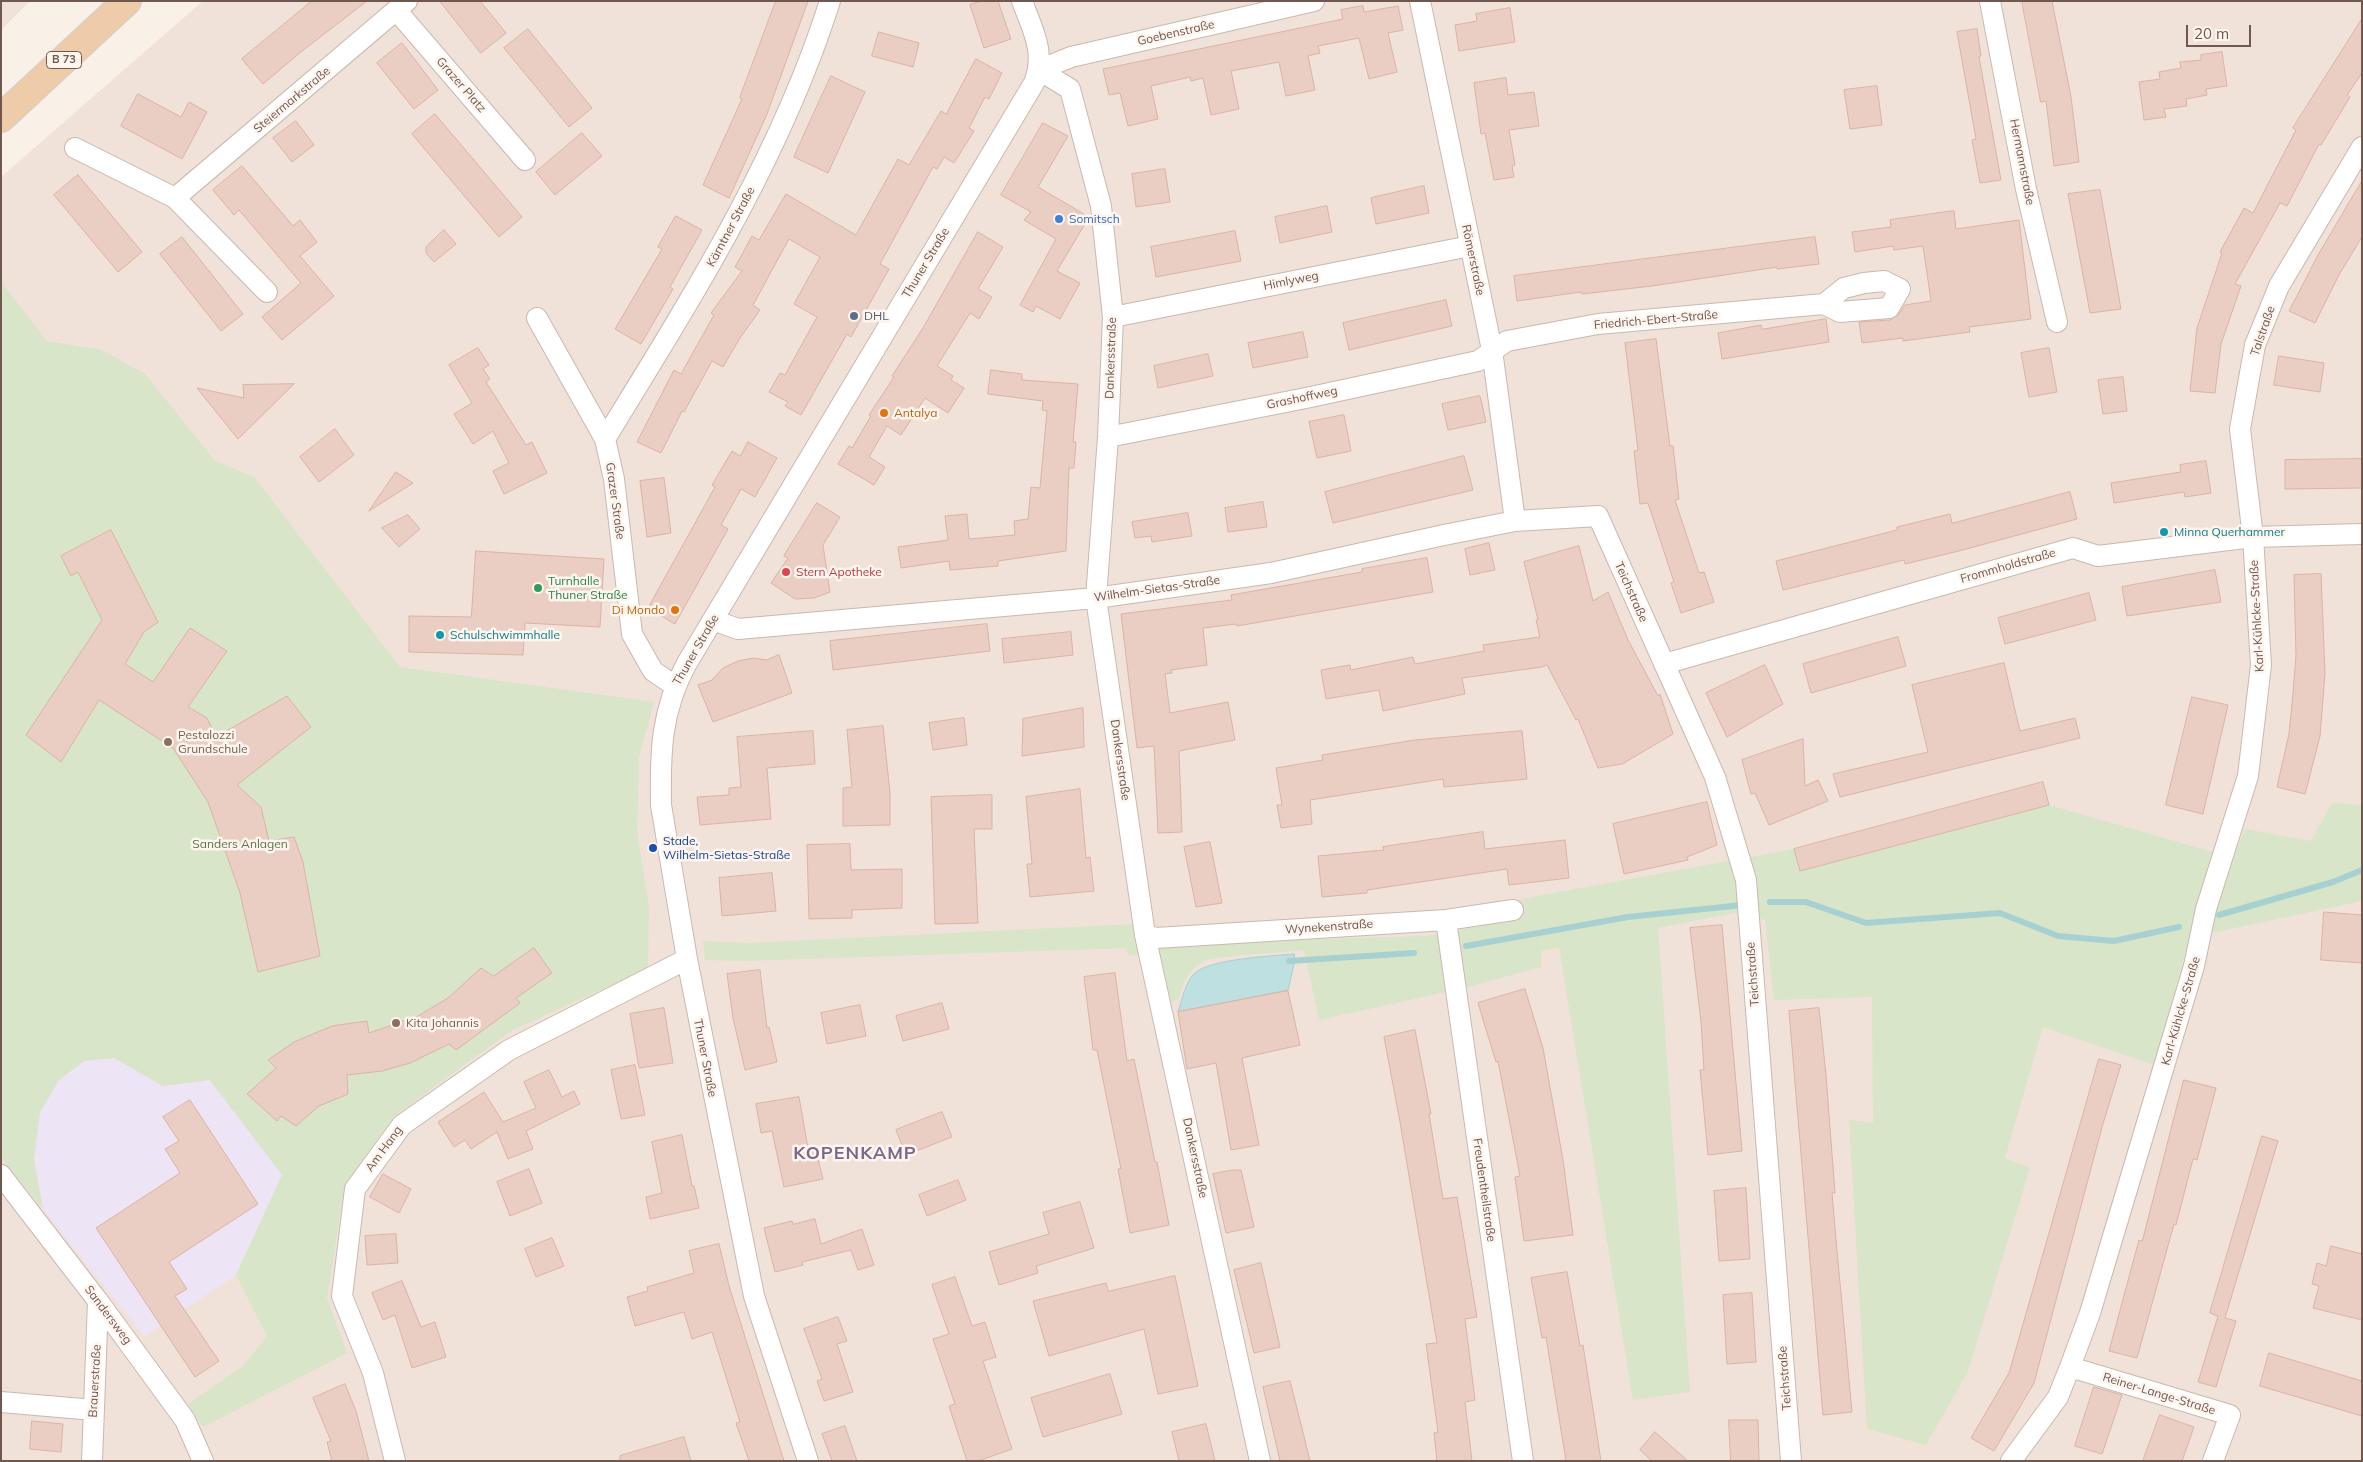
<!DOCTYPE html>
<html>
<head>
<meta charset="utf-8">
<style>
	body { margin:0 }
	#map { position:relative; width:2363px; height:1462px; overflow:hidden; background:#f9f0e8; font-family:Mulish,sans-serif }
	canvas { display:block }
	.frame { position:absolute; inset:0; border:2px solid #705750; pointer-events:none }
	.scale { position:absolute; left:2186px; top:25px; width:65px; height:22px; box-sizing:border-box; border:2px solid #705750; border-top:0; padding-left:6px; font-size:15px; line-height:18px; white-space:nowrap; color:#705750; -webkit-text-stroke:4px #fdf5ee; paint-order:stroke }
</style>
</head>
<body>
<div id="map">
<canvas width="2363" height="1462"></canvas>
<div class="frame"></div>
<div class="scale">20 m</div>
</div>
<script>
const c = document.querySelector('canvas').getContext('2d');
c.lineJoin = 'round';
function paint(path, color) { c.fillStyle = color; c.fill(path, 'evenodd'); }
function strokePath(path, color, width, dash) { c.strokeStyle = color; c.lineWidth = width; c.lineCap = dash ? 'butt' : 'round'; c.setLineDash(dash || []); c.stroke(path); }
function drawText(font, color, halo, rows, align = 'center') {
  c.font = font + ' Mulish,sans-serif'; c.lineWidth = 5; c.setLineDash([]); c.textBaseline = 'middle'; c.strokeStyle = halo; c.fillStyle = color; for (const [text, x, y, turn = 0] of rows) {
    c.save(); c.translate(x, y); c.rotate((+turn || 0) * Math.PI / 180); c.textAlign = isNaN(turn) ? turn : align; if (halo) c.strokeText(text, 0, 0); c.fillText(text, 0, 0); c.restore();
  }
}
paint(new Path2D(`
	M1,1H30L1,30Z
	M203,1H2362V1461H1V177Z`), '#f0e2d8');
paint(new Path2D(`
	M114,1058L163,1086L209,1080L283,1175L236,1275L144,1336L43,1209L34,1159L40,1112L59,1080L84,1061Z`), '#ede5f6');
paint(new Path2D(`
	M1,282L47,341L102,350L145,374L214,460L254,477L400,667L654,702L639,757L637,831L649,908L648,968L511,1031L394,1116L345,1184L327,1298L347,1353L203,1427L188,1404L243,1366L267,1336L236,1275L282,1175L210,1080L163,1086L114,1058L84,1061L59,1080L40,1112L34,1159L43,1209L1,1157Z
	M2332,803L2362,805V901L2202,935L2245,829L2311,841Z
	M2049,805L2213,852L2154,1065L2043,1027L2005,1158L2030,1168L1968,1371L1926,1445L1867,1429L1849,1120L1873,1123L1872,997L1774,1000L1765,920L1735,913L1658,928L1690,1392L1633,1400L1559,947L1541,951V967L1464,988L1319,1020L1304,950C1288,952 1213,956 1204,961C1188,971 1183,982 1179,999L1169,1002L1158,952L1128,956L1126,948L746,961L705,960L703,941L748,943L1134,924L1178,943L1427,936L1512,920L1513,901L1537,896L1794,849L1800,871Z`), '#d8e5c8');
const water = new Path2D(`
	M1294,954L1295,960L1288,990L1178,1012C1182,1000 1185,982 1195,973C1210,959 1272,956 1294,954Z`);
paint(water, '#bfe0e1');
strokePath(water, '#a7d0d1', 1);
strokePath(new Path2D(`
	M1770,902H1806L1866,923L2000,913L2058,936L2114,941L2179,927
	M2219,915L2333,882L2362,870
	M1466,946L1628,917L1742,905
	M1289,961L1414,953`), '#a7d0d1', 6);
const building = new Path2D(`
	M312,1H367L302,51L263,84L242,59Z
	M440,1H480L506,33L481,53Z
	M776,1H808L767,114L729,198L703,185L742,99L740,98Z
	M981,1H998L1011,39L984,48L970,5Z
	M2022,1H2052L2071,97L2079,162L2054,166L2046,101L2041,102Z
	M1363,6L1364,12L1398,6L1403,30L1388,33L1397,72L1369,79L1359,38L1318,46L1320,53L1308,56L1315,90L1286,96L1279,62L1231,71L1239,109L1211,115L1203,78L1191,81L1190,77L1151,86L1158,119L1128,126L1120,93L1109,95L1103,69L1343,19L1341,10Z
	M1510,8L1515,42L1459,51L1455,25L1477,21L1476,14Z
	M2362,19V73L2347,95L2350,97L2321,145L2319,144L2287,206L2280,203L2235,284L2241,286L2221,344L2215,393L2190,391L2197,328L2222,253L2220,252L2244,208L2253,213L2296,130L2293,128Z
	M528,29L592,108L569,127L504,48Z
	M1977,29L1981,56L1979,57L2001,180L1980,183L1972,140L1976,139L1957,32Z
	M879,32L919,43L913,67L872,56Z
	M402,43L438,90L414,109L377,63Z
	M2222,52L2227,86L2206,89L2207,95L2186,99L2187,106L2164,109L2166,117L2144,120L2139,82L2160,79L2159,72L2181,68L2180,62L2201,60V55Z
	M976,59L1002,73L989,99L985,97L969,128L974,131L954,163L944,157L937,169L933,167L880,264L889,269L851,337L847,334L801,415L785,406L788,402L769,392L780,373L785,375L817,317L794,304L820,257L789,239L753,305L760,310L740,338L723,367L712,361L684,412L682,411L661,453L637,442L674,370L681,374L714,315L711,313L742,271L735,267L752,236L759,240L786,194L856,235L898,159L909,165L941,111L946,114Z
	M831,76L865,92L828,173L794,157Z
	M1506,78L1508,95L1534,92L1539,126L1509,130L1515,165L1512,166L1514,177L1494,180L1485,133L1481,134L1474,83Z
	M1877,86L1882,125L1850,129L1844,90Z
	M138,94L181,117L189,102L207,112L182,159L121,126Z
	M435,114L522,217L499,237L412,134Z
	M296,121L314,145L292,162L273,138Z
	M1043,123L1068,136L1038,187L1089,217L1057,271L1080,283L1060,319L1036,306L1033,312L1020,305L1056,239L1024,220L1031,212L1001,195Z
	M582,133L602,156L555,195L536,172Z
	M242,166L293,226L300,220L317,242L300,256L334,296L282,340L262,317L301,283L239,210L234,215L213,190Z
	M1165,169L1170,202L1136,207L1132,174Z
	M78,175L142,252L118,272L54,195Z
	M2362,181V237L2340,273L2315,323L2289,311L2318,255Z
	M1424,186L1429,213L1376,224L1371,198Z
	M2100,190L2121,309L2090,313L2068,194Z
	M1327,206L1332,232L1280,243L1275,217Z
	M1954,211L1956,229L2019,220L2031,319L1969,327L1970,332L1903,341V338L1862,343L1859,322L1890,320L1899,314L1905,305L1931,301L1923,246L1894,250L1893,246L1855,252L1852,232L1891,227L1890,220Z
	M676,216L702,230L670,287L673,289L641,344L615,329L662,249L658,247Z
	M444,230L456,244L434,262L426,253V247Z
	M1235,231L1241,261L1156,277L1151,247Z
	M978,232L1003,247L978,289L992,297L979,319L970,313L937,366L953,376L951,380L964,388L948,413L925,398L901,435L887,426L869,457L885,467L874,485L838,464L849,446L852,448L871,416L869,415L894,377L892,376L923,328Z
	M182,237L243,314L221,331L160,254Z
	M1815,237L1819,264L1777,269V267L1652,286L1582,294L1581,292L1517,301L1514,276Z
	M1446,300L1452,326L1349,350L1343,323Z
	M1826,319L1829,342L1722,359L1718,333L1761,325L1762,329Z
	M1303,332L1308,357L1253,368L1248,343Z
	M1656,339L1670,446H1673L1679,499L1675,500L1699,573L1704,572L1714,602L1681,613L1671,583L1674,582L1648,503L1640,504L1634,451L1638,450L1625,343Z
	M478,348L489,365L483,369L490,379L486,382L526,445L532,442L547,473L504,494L493,471L509,463L493,431L473,444L454,414L472,403L449,365Z
	M2049,348L2057,392L2029,397L2021,353Z
	M1208,354L1213,376L1158,388L1154,366Z
	M2279,356L2324,363L2320,392L2274,385Z
	M991,370L1022,374V380L1078,384L1073,442H1076L1074,468H1069L1066,551L998,561V566L950,570L949,561L901,568L898,547L948,540L945,516L967,514L969,539L1015,535L1014,521L1028,519L1031,487L1040,488L1047,411L1042,410L1043,401L988,394Z
	M2123,377L2127,411L2103,414L2098,380Z
	M294,384L238,439L197,388L244,398L243,385Z
	M1480,396L1486,422L1448,430L1442,404Z
	M1344,415L1351,451L1317,458L1309,422Z
	M335,429L354,455L319,482L300,457Z
	M748,442L777,458L755,497L741,489L721,525L728,529L675,624L648,608L715,487L712,485L732,451L740,456Z
	M1464,456L1473,490L1333,523L1325,492Z
	M2362,459V488L2285,489V460Z
	M2206,461L2211,493L2185,497L2184,492L2114,503L2111,483L2181,472L2180,465Z
	M396,472L413,483L369,511Z
	M664,478L671,533L647,537L640,481Z
	M2070,492L2077,519L1959,551L1905,564L1904,560L1783,590L1776,561L1897,530V527L1950,514L1952,523Z
	M1263,502L1267,527L1228,532L1225,508Z
	M817,503L840,517L823,545L830,592L814,598L795,599L771,583L788,558L784,556Z
	M1188,513L1192,536L1152,542L1151,536L1135,538L1132,522Z
	M408,515L420,529L399,547L382,528Z
	M111,530L158,622L144,632L125,664L153,682L190,628L227,651L188,707L207,718L216,737L287,696L311,727L237,785L261,807L269,841L294,837L303,862L320,956L258,972L240,893L208,802L173,748L99,700L61,762L26,735L102,620L78,572L71,576L61,556Z
	M1489,543L1495,570L1470,575L1465,549Z
	M1579,546L1593,601L1608,592L1628,640L1658,696L1660,694L1673,734L1622,764L1598,768L1578,719L1576,720L1547,665L1542,667L1462,678L1465,694L1383,711L1379,690L1326,699L1321,670L1350,665L1351,670L1413,657L1415,664L1484,651L1483,645L1540,637L1536,620H1538L1524,562Z
	M476,551L604,559L600,627L525,623L523,655L409,652V616L471,617Z
	M1427,558L1433,592L1237,626L1236,624L1203,628L1207,665L1171,670L1172,673L1165,674L1170,713L1228,702L1235,740L1179,751L1182,832L1158,833L1154,746L1137,748L1121,614L1232,600L1231,595L1362,572V569Z
	M2215,570L2221,602L2127,616L2122,587Z
	M2321,574L2325,673L2320,736L2305,794L2277,787L2289,734L2293,694L2296,655L2294,575Z
	M2089,593L2096,620L2005,644L1998,618Z
	M987,624L990,651L833,670L830,641Z
	M1071,632L1073,655L1004,663L1002,639Z
	M1898,637L1906,666L1811,693L1803,664Z
	M779,655L792,693L713,722L698,685L712,680L723,668L738,661L753,658L766,660Z
	M2004,663L2020,731L2075,718L2080,738L1840,797L1833,774L1928,752L1912,685Z
	M1765,665L1783,704L1727,737L1706,693Z
	M2192,697L2228,705L2203,814L2166,805Z
	M1083,708L1084,747L1022,756L1023,719Z
	M964,718L967,745L933,750L929,723Z
	M883,726L890,793V825L843,826V788L852,787L847,730Z
	M813,731L815,764L767,768L771,819L700,825L697,797L729,795V788L741,787L737,737Z
	M1522,731L1527,779L1444,787L1443,779L1310,800L1312,824L1281,828L1277,805H1282L1276,768L1323,760L1322,755L1415,740Z
	M1803,739L1805,786L1818,780L1828,801L1769,825L1755,793L1751,794L1742,760Z
	M2043,782L2049,805L1800,871L1794,849Z
	M1080,789L1086,858L1090,857L1094,891L1030,897L1027,864H1032L1026,797Z
	M992,795V829H974L978,923L935,924L931,797Z
	M1707,802L1717,845L1687,857L1688,860L1624,874L1613,824Z
	M1483,832L1485,849L1565,840L1569,878L1509,885L1507,869L1367,890V893L1322,897L1318,856L1384,850L1383,847Z
	M1210,842L1222,903L1196,907L1184,847Z
	M850,844L851,870L902,869V908L852,910V918L809,919L807,845Z
	M772,873L776,911L722,916L719,878Z
	M2324,912L2362,915V963L2321,960Z
	M1722,925L1742,1151L1708,1155L1700,1070H1704L1701,1022L1690,928Z
	M534,948L552,973L516,998L520,1003L456,1050L449,1044L410,1063L382,1071L347,1075L348,1094L319,1106L296,1126L281,1116L277,1121L247,1094L276,1068L268,1060L294,1042L332,1026L367,1021L369,1033L418,1016L448,998L481,968L493,976Z
	M760,970L767,1028L769,1027L777,1062L745,1070L733,1018L727,974Z
	M1115,973L1127,1061L1134,1059L1155,1162H1157L1169,1225L1130,1233L1118,1169H1121L1097,1050H1093L1084,977Z
	M1525,989L1543,1048L1563,1160L1573,1235L1524,1241L1515,1177L1520,1176L1498,1061L1496,1062L1478,1003Z
	M1288,991L1300,1045L1242,1058L1259,1145L1231,1150L1216,1063L1187,1069L1178,1012Z
	M942,1003L949,1029L903,1041L896,1016Z
	M860,1005L866,1036L827,1044L821,1013Z
	M664,1008L673,1063L639,1068L630,1014Z
	M1819,1008L1826,1075L1835,1193H1832L1836,1240L1852,1412L1823,1415L1789,1011Z
	M1415,1030L1431,1114H1429L1443,1199L1457,1197L1477,1317L1465,1319L1475,1400L1465,1402L1472,1461H1437L1434,1433L1438,1432L1426,1344L1437,1343L1400,1122L1384,1037Z
	M2099,1059L2121,1065L2102,1127L2034,1383L1994,1451L1971,1438L2009,1373Z
	M635,1065L645,1115L621,1119L611,1070Z
	M549,1070L562,1097L574,1091L580,1104L526,1131L533,1149L508,1159L497,1132L471,1149L465,1140L454,1147L438,1122L484,1092L503,1122L536,1108L524,1082Z
	M2184,1080L2216,1088L2197,1160L2193,1159L2176,1225L2174,1224L2137,1358L2109,1351L2139,1240L2142,1241Z
	M799,1097L808,1148L815,1147L823,1179L784,1187L772,1131L761,1133L756,1104Z
	M190,1100L258,1204L169,1262L187,1289L175,1296L219,1361L195,1377L96,1228L180,1173L165,1149L179,1141L163,1117Z
	M942,1112L952,1137L906,1155L896,1130Z
	M682,1135L692,1186H694L699,1208L650,1219L646,1197L662,1193L652,1142Z
	M2262,1136L2278,1141L2225,1318L2236,1321L2216,1387L2198,1382L2218,1316L2210,1313Z
	M529,1169L542,1203L510,1216L497,1182Z
	M1233,1170H1241L1254,1227L1226,1233L1213,1174Z
	M383,1174L411,1189L399,1213L370,1197Z
	M958,1180L966,1200L927,1216L919,1195Z
	M1746,1188L1750,1259L1719,1261L1714,1191Z
	M1080,1202L1094,1248L1036,1266L1038,1273L999,1285L989,1252L1049,1234L1043,1213Z
	M815,1219L821,1244L862,1229L874,1265L858,1270L851,1250L802,1262L803,1265L775,1272L764,1228L792,1221L793,1224Z
	M396,1234L398,1263L367,1265L365,1236Z
	M552,1238L564,1266L536,1277L525,1249Z
	M719,1244L729,1286L784,1461H749L736,1423L740,1422L712,1332L692,1339L684,1312L635,1326L627,1297L648,1291L647,1287L694,1273L689,1251Z
	M2331,1246L2362,1254V1320L2313,1308L2319,1286L2312,1284L2317,1263L2326,1266Z
	M1261,1263L1280,1347L1254,1353L1234,1270Z
	M1567,1272L1580,1346L1583,1345L1601,1461H1566L1546,1337L1542,1338L1531,1278Z
	M1175,1276L1198,1386L1158,1394L1144,1329L1049,1356L1033,1301L1106,1283L1108,1291Z
	M955,1277L972,1326L985,1322L996,1357L983,1361L1012,1449L978,1461H967L949,1406L955,1404L933,1339L949,1334L932,1285Z
	M402,1281L421,1327L435,1322L446,1357L412,1368L395,1315L383,1320L372,1293Z
	M1752,1293L1756,1362L1727,1364L1723,1295Z
	M838,1317L847,1341L837,1344L853,1392L824,1401L817,1381L822,1379L804,1329Z
	M2269,1353L2362,1381V1416L2260,1386Z
	M1110,1374L1122,1414L1043,1437L1031,1398Z
	M1290,1381L1301,1424L1310,1461H1280L1263,1387Z
	M345,1384L356,1411L369,1461H332L327,1442L331,1441L313,1398Z
	M2094,1387L2122,1395L2102,1454L2075,1446Z
	M2160,1415L2194,1427L2182,1461H2143Z
	M1729,1420H1758L1759,1461H1731Z
	M32,1421L63,1424L61,1452L30,1449Z
	M1206,1424L1215,1461H1179L1172,1432Z
	M845,1426L857,1461H832L822,1434Z
	M1655,1432L1688,1461H1652L1640,1450Z
	M684,1437L691,1461H620V1456Z`);
paint(building, '#ebcec3');
strokePath(building, '#dcb3a6', 1);
const street = new Path2D(`
	M1420,1L1492,350L1515,521
	M1990,1L2026,189L2057,322
	M397,11L525,160
	M1039,70L1070,89L1101,206L1113,317L1108,437L1096,598L1145,935L1260,1461
	M1039,70L1071,57L1314,1
	M75,148L175,198L267,292
	M175,198L407,1
	M1113,317L1470,246
	M537,318L605,439L614,479L632,634L653,671L675,686
	M1108,437L1306,398L1478,361L1507,341L1598,324L1824,304L1840,312L1889,308L1900,289L1884,281L1864,283L1844,288L1824,304
	M605,439C691,299 780,159 830,1
	M713,620L738,629L1096,598L1271,573L1444,535L1515,521L1598,516L1715,777L1746,880L1791,1461
	M1664,664L2073,548L2098,556L2253,537L2362,534
	M1446,920L1523,1461
	M1145,935L1156,938L1446,920L1513,910
	M1,1175L98,1301L185,1420L203,1461
	M2070,1367L2230,1415L2213,1461
	M1,1402L94,1410
	M92,1461L98,1301
	M395,1461L373,1373L342,1296L355,1189L402,1125L509,1050L687,959
	M808,1461L754,1296L687,959L661,805C660,752 661,710 687,663L1034,83C1046,52 1033,31 1022,1
	M2011,1461L2058,1397L2070,1367L2090,1313L2194,966L2206,909L2248,776L2261,665L2253,537L2240,429L2255,345L2279,286L2362,147`);
const primary = new Path2D(`
	M1,118L127,1`);
strokePath(street, '#cab8af', 22);
strokePath(primary, '#d4cdca', 30);
strokePath(street, '#fff', 20);
strokePath(primary, '#efcca9', 28);
for (const [x, y, r, color] of [
	[1059,219,5,"#3f7fe0"],
	[854,316,5,"#5c6f8a"],
	[884,413,5,"#e8710a"],
	[2164,532,5,"#0f9aa8"],
	[786,572,5,"#e0444e"],
	[538,588,5,"#2e9e5b"],
	[675,610,5,"#e8710a"],
	[440,635,5,"#0f9aa8"],
	[168,742,5,"#8d6e63"],
	[653,848,5,"#1a4fb4"],
	[396,1023,5,"#8d6e63"]
]) { const dot = new Path2D(); dot.arc(x, y, r, 0, 2 * Math.PI); c.fillStyle = color; c.fill(dot); strokePath(dot, '#fdf5ee', 2); }
for (const [x, y, w] of [
	[64,60,35]
]) { const box = new Path2D(); box.roundRect(x - w / 2, y - 8.5, w, 17, 4); c.fillStyle = '#fdf5ee'; c.fill(box); strokePath(box, '#705750', 1); }
drawText('bold 11px', '#705750', null, [
	["B 73",64,60]
]);
drawText('12px', '#705750', '#fdf5ee', [
	["Goebenstraße",1176,33,-13],
	["Grazer Platz",461,85,49],
	["Steiermarkstraße",292,100,-40],
	["Hermannstraße",2022,162,79],
	["Kärntner Straße",731,227,-62],
	["Römerstraße",1473,260,78],
	["Thuner Straße",926,263,-59],
	["Himlyweg",1291,281,-11],
	["Friedrich-Ebert-Straße",1656,320,-5],
	["Talstraße",2263,331,-71],
	["Dankersstraße",1111,358,-88],
	["Grashoffweg",1302,398,-12],
	["Grazer Straße",615,501,82],
	["Frommholdstraße",2008,566,-16],
	["Wilhelm-Sietas-Straße",1157,589,-8],
	["Teichstraße",1631,592,66],
	["Karl-Kühlcke-Straße",2257,616,-93],
	["Thuner Straße",696,650,-60],
	["Dankersstraße",1120,760,82],
	["Wynekenstraße",1329,927,-4],
	["Teichstraße",1753,974,-94],
	["Karl-Kühlcke-Straße",2181,1011,-74],
	["Thuner Straße",705,1058,79],
	["Am Hang",384,1149,-54],
	["Dankersstraße",1195,1158,78],
	["Freudentheilstraße",1484,1190,82],
	["Sandersweg",108,1315,53],
	["Teichstraße",1785,1378,-94],
	["Brauerstraße",95,1381,-87],
	["Reiner-Lange-Straße",2159,1394,17]
]);
drawText('12px', '#366cbe', '#fdf5ee', [
	["Somitsch",1069,219]
], 'left');
drawText('12px', '#4e5e75', '#fdf5ee', [
	["DHL",864,316]
], 'left');
drawText('12px', '#c56008', '#fdf5ee', [
	["Antalya",894,413],
	["Di Mondo",665,610,"right"]
], 'left');
drawText('12px', '#0d838f', '#fdf5ee', [
	["Minna Querhammer",2174,532],
	["Schulschwimmhalle",450,635]
], 'left');
drawText('12px', '#be3a42', '#fdf5ee', [
	["Stern Apotheke",796,572]
], 'left');
drawText('12px', '#27864d', '#fdf5ee', [
	["Turnhalle",548,581],
	["Thuner Straße",548,595]
], 'left');
drawText('12px', '#785e54', '#fdf5ee', [
	["Pestalozzi",178,735],
	["Grundschule",178,749],
	["Kita Johannis",406,1023]
], 'left');
drawText('12px', '#164399', '#fdf5ee', [
	["Stade,",663,841],
	["Wilhelm-Sietas-Straße",663,855]
], 'left');
drawText('12px', '#5c7449', '#fdf5ee', [
	["Sanders Anlagen",240,844]
]);
c.letterSpacing = '1px';
drawText('bold 18px', '#7b678c', '#fdf5ee', [
	["KOPENKAMP",855,1154]
]);
c.letterSpacing = '0px';
</script>
</body>
</html>
